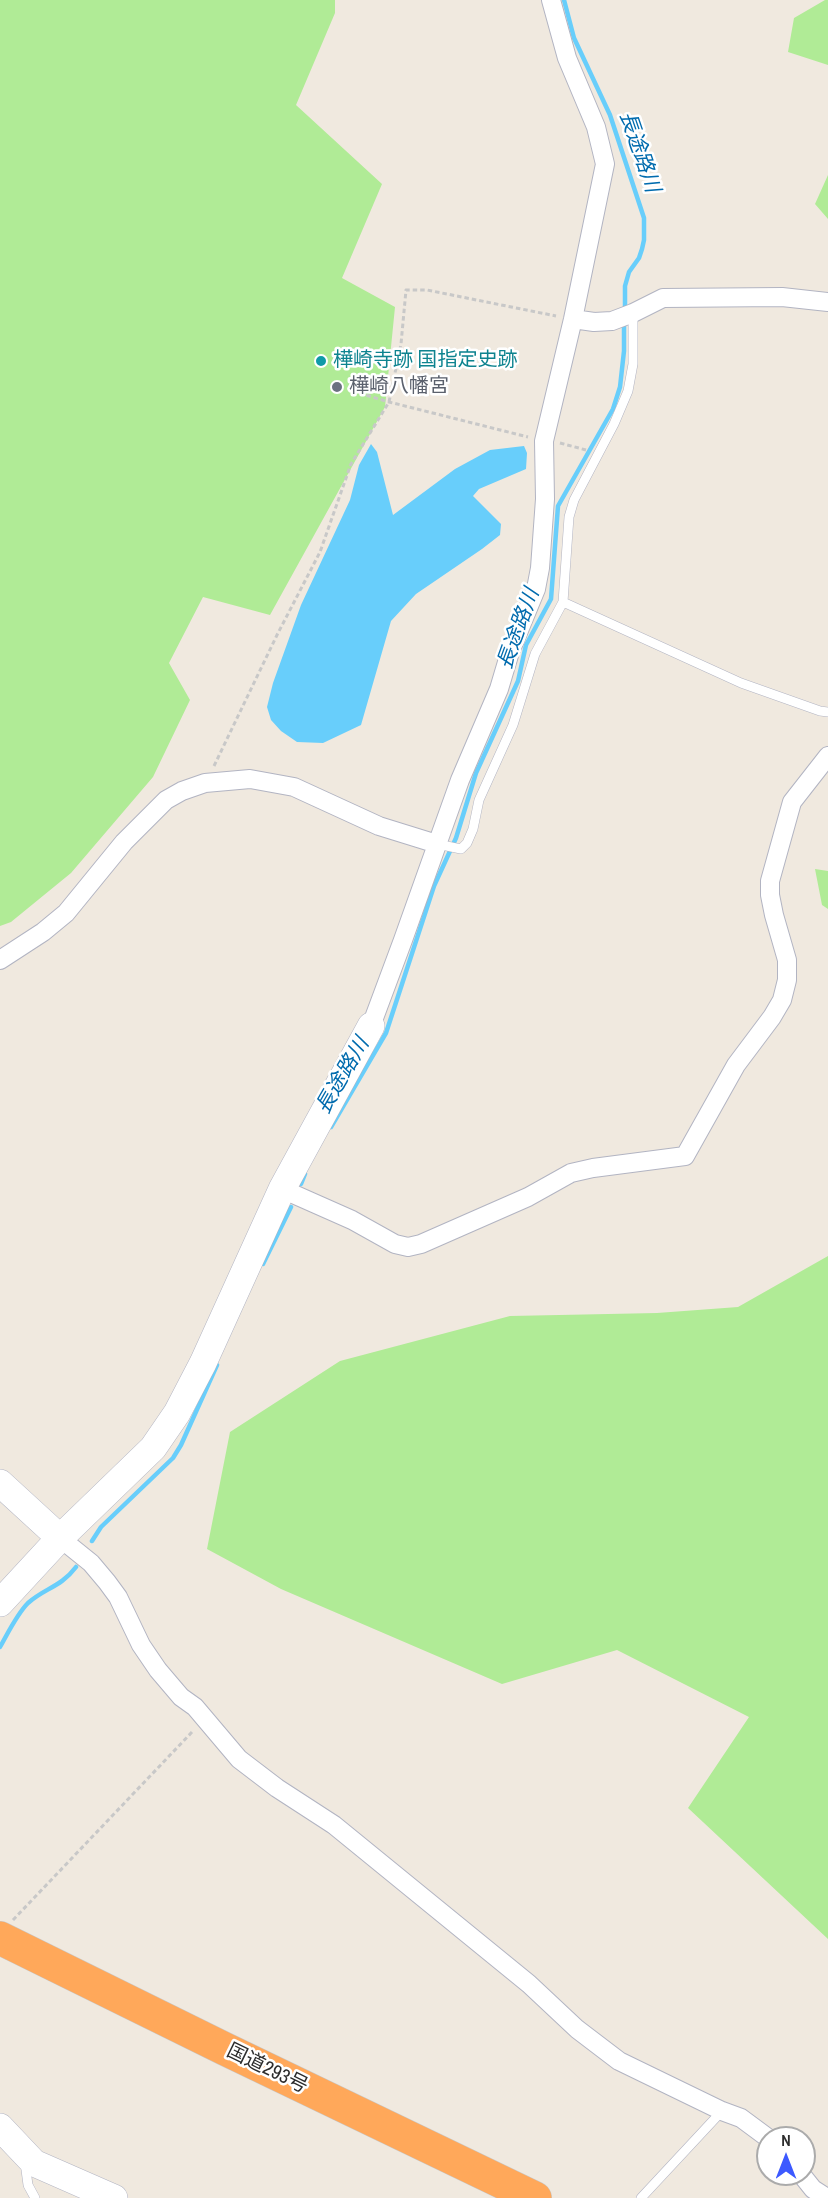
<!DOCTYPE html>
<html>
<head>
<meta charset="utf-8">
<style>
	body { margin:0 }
	#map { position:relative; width:828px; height:2198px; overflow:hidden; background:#f0e9df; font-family:"Archivo Narrow",sans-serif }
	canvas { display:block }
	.north { position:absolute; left:756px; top:2126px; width:60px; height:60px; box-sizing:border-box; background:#fff; border:2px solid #ababab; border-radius:50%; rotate:0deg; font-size:16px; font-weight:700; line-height:24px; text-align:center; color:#2d2d2d }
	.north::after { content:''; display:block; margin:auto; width:21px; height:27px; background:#3c59ff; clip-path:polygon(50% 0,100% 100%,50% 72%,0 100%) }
</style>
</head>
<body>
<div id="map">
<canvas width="828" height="2198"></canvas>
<div class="north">N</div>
</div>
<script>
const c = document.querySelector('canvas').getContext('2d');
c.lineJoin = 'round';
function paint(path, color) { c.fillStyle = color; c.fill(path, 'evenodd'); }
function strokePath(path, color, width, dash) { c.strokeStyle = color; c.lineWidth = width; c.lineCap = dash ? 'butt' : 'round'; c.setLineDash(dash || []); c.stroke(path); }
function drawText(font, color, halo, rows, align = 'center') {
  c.font = font + ' "Archivo Narrow","Noto Sans JP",sans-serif'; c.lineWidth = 5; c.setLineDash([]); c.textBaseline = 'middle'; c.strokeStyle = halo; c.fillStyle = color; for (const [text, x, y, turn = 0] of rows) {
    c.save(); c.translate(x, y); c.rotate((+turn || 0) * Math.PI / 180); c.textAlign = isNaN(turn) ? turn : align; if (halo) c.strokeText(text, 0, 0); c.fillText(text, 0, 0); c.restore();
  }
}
paint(new Path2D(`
	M0,0H335V13L296,105L382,184L342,278L395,307L385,407L270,615L203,597L169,663L190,700L153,777L71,873L11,922L0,926Z
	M825,0H828V65L788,52L794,18Z
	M828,175V219L815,204Z
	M815,869L828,871V909L822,905Z
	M828,1256V1939L688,1808L749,1717L617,1650L502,1684L281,1589L207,1549L230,1432L340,1361L510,1316L657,1313L738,1307Z`), '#b0eb96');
paint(new Path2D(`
	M371,444L377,452L393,515L455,469L490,450L524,446L527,453L526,469L479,489L473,496L501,524L500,535L482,549L416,594L391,621L361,725L323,743L297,742L281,731L271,720L267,707L273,683L301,605L350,500L359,465Z`), '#68cefb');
strokePath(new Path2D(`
	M564,0L574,38L610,115L644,218V240L642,249L639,258L629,272L625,286V311
	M331,1127L386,1033L434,886L456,838L476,773L518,681L526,645L551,599L558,506L613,409L620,387L624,351V322
	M301,1184L305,1174
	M263,1264L291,1207
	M92,1541L101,1527L173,1458L181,1445L217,1365
	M0,1647C8,1633 17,1614 28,1603C45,1588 61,1587 76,1567`), '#68cefb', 4.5);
const lane = new Path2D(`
	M563,602L741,683L820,711L828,712
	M437,844L461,849L467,843L473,829L479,800L513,725L535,654L563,602L569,517L574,500L614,424L628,391L633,364V313
	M32,2165L26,2170L28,2185L35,2198
	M641,2198L722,2111`);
const street = new Path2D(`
	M573,319L594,322L612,321L633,313L663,298L782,297L828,302
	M0,960L43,932L66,913L124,842L166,800L182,791L205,783L250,779L294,787L379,826L437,844
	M371,1026L403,940L460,780L499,689L510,652L536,589L540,568L545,499L544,441L573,319L605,164L596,127L567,58L551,0
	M282,1189L352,1220L395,1244L408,1247L421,1244L528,1197L571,1173L593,1168L685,1156L736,1065L772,1017L782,1000L787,980V960L774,915L770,895V881L792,802L828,756
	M60,1538L91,1563L107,1582L118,1597L141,1645L158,1670L181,1697L195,1707L239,1759L277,1788L334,1825L529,1984L577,2029L619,2061L722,2111L741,2118L768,2138
	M801,2174L813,2189L827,2198`);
const secondary = new Path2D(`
	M0,1483L60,1538L0,1603
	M60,1538L153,1448L177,1413L203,1363L282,1189L371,1026
	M0,2127L34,2163L114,2198`);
const highway = new Path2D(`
	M0,1938L225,2049L535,2198`);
strokePath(lane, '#b2b4c2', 10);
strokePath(street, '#b2b4c2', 20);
strokePath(secondary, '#b2b4c2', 28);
strokePath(highway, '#c8c8c8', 34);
strokePath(new Path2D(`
	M352,391L389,402L528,437
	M560,443L586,450
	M214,766L277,635L320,552L351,464L389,402L401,344L406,290H427L556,316
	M13,1920L193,1731`), '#c8c8c8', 3, [4.5, 3]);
strokePath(lane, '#fff', 9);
strokePath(street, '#fff', 18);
strokePath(secondary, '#fff', 27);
strokePath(highway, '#ffa85a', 33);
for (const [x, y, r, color] of [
	[321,361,6,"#0f9aa8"],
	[337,387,6,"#6b7280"]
]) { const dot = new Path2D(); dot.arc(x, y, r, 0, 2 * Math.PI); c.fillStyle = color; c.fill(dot); strokePath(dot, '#fff', 2); }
drawText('20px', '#0d838f', '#fff', [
	["樺崎寺跡 国指定史跡",333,361]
], 'left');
drawText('20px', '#5b616d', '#fff', [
	["樺崎八幡宮",349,387]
], 'left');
drawText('20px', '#2d2d2d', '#fff', [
	["国道293号",267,2069,26]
]);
drawText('italic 21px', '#006bae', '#fff', [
	["長途路川",639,152,71],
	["長途路川",519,629,-70],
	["長途路川",343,1076,-60]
]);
</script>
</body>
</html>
